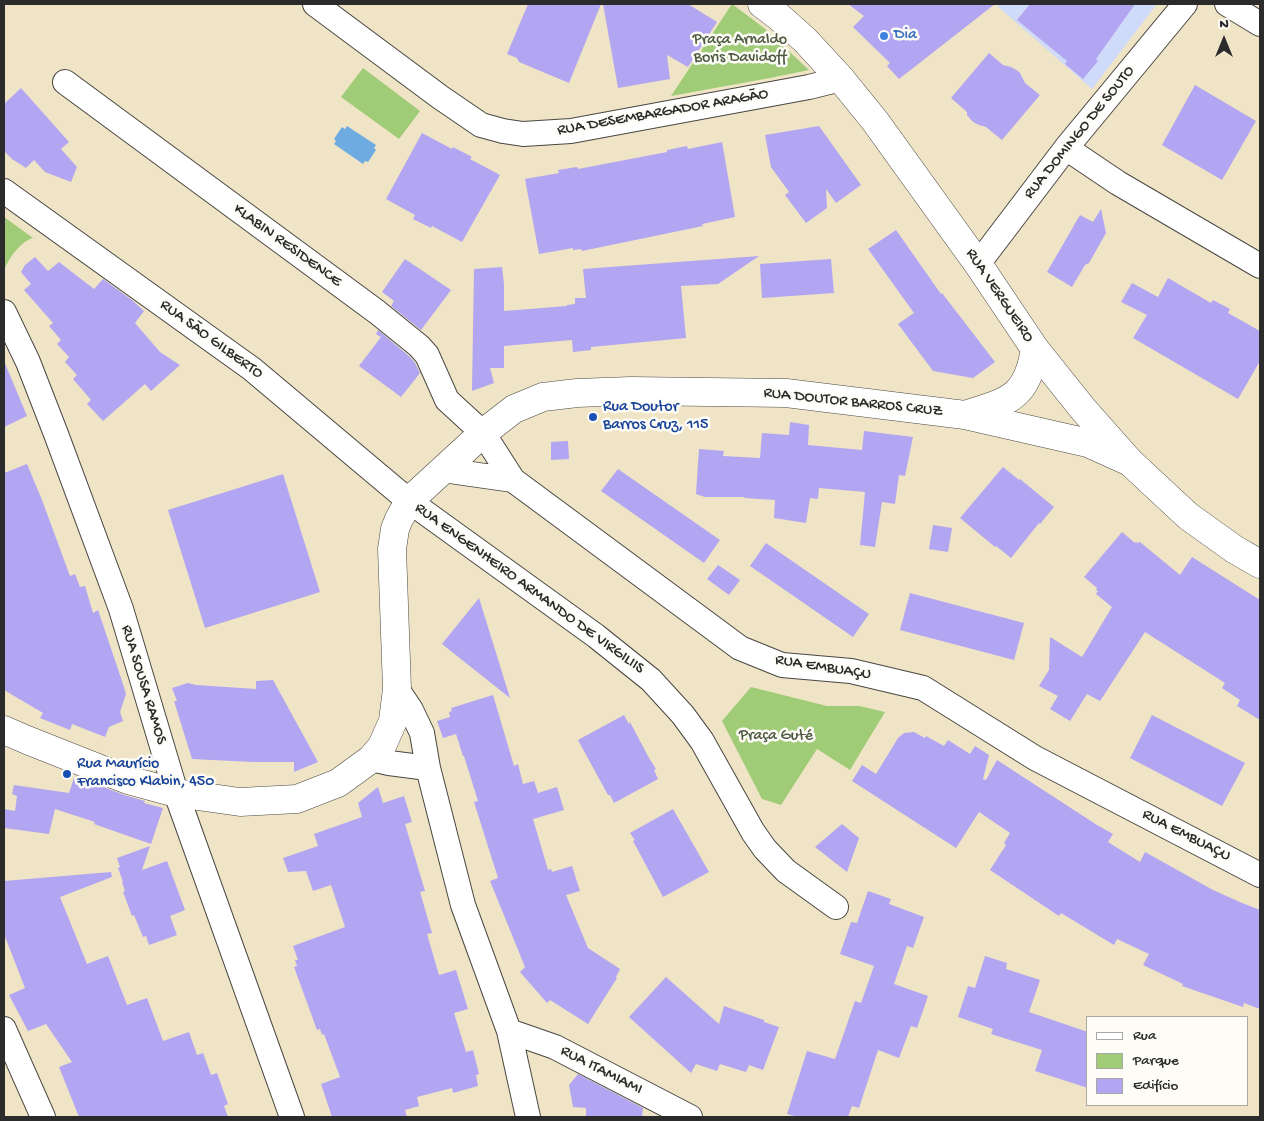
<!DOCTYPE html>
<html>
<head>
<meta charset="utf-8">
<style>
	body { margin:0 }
	#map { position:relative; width:1264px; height:1121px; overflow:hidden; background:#f0e4c6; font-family:"Gochi Hand",sans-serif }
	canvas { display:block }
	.frame { position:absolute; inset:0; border:5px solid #2b2b2b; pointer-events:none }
	.legend { position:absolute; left:1086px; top:1016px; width:162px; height:90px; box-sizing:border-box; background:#fdfcf7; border:1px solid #a9a8a5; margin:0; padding:6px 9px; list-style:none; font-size:15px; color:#2b2b2b }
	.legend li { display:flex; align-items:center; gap:10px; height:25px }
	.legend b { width:25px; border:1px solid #a9a8a5 }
	.north { position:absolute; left:1199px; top:15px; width:50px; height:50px; -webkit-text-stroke:4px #fdfcf7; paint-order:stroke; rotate:0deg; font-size:14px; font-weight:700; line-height:20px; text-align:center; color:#2b2b2b }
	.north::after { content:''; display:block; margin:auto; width:18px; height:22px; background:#2b2b2b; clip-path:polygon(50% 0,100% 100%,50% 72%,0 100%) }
</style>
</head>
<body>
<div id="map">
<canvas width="1264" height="1121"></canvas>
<div class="frame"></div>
<ul class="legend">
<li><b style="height:6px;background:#fff"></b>Rua</li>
<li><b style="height:14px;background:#a0cb77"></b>Parque</li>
<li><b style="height:14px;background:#b2a5f1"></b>Edifício</li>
</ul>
<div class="north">N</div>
</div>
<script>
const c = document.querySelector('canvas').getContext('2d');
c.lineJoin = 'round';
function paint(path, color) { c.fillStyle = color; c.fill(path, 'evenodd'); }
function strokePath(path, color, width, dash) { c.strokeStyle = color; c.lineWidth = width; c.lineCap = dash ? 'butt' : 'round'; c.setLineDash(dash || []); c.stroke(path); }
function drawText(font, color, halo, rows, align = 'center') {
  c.font = font + ' "Gochi Hand",sans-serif'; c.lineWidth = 5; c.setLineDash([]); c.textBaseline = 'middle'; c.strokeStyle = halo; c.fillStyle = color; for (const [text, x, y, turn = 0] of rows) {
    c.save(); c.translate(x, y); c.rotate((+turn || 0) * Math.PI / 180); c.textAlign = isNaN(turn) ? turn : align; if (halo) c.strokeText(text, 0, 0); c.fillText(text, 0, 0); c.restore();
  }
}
paint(new Path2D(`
	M995,4H1157L1092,89Z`), '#d0daf9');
paint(new Path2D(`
	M732,4L764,28L809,70L770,78L671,96Z
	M363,68L420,111L399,139L341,97Z
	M4,217L33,238C21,241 10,257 5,268L4,265Z
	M751,687L827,706H859L885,712L850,770L817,749L781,805L762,799L722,721Z`), '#a0cb77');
paint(new Path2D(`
	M347,126L376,145L374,148L376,150L368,162L365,161L363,164L334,144L336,141L334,139L342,127L345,129Z`), '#6eabe0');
paint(new Path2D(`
	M528,4H601L569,83L519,62L517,58L507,54Z
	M603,4H688L717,22L688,67L667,55L670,79L618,88Z
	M848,4H995L899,79L887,66L890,63L853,27L864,16Z
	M1030,4H1135L1096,59L1098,61L1083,79L1065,64L1067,61L1017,20Z
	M989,53L1003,65L1011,67L1018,71L1020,73L1025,83L1040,95L1002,140L986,127L979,125L973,122L967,115V112L951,98Z
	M1195,85L1256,121L1222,180L1162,145Z
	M21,88L69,142L61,149L77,167L71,182L45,172L34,160L26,168L12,159L4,151V104Z
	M819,126L861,185L836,203L826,189L827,208L806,223L785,195L789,192L771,167L765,135Z
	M422,133L452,149L453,147L472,157L470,159L500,175L462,242L432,226L431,228L413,219L415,215L386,199Z
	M722,142L735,217L702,224L703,226L582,251L581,249L573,250V248L539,254L525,179L559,173L558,170L577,167L578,169L667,152V150L687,146L688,149Z
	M1101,209L1106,233L1089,263L1085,265L1072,287L1047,272L1080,215L1093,222Z
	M896,230L941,294L942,293L995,362L973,378L933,371L898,324L914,313L868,249Z
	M759,256L718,284L681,286L686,338L591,347V350L573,352L572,340L504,346V368H490L494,383L472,391L474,269L502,267L504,284V311L567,306V305L575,304V298H586L583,269Z
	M35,257L48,271L59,262L94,289L103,279L132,300L144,311L135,323L160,352L180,365L151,391L145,384L103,421L87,404L91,400L73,379L77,375L65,362L69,357L57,344L61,340L49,326L53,323L24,290L31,284L21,272L25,265Z
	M405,259L451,290L421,330L391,306L394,301L382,292Z
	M831,259L834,293L762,298L760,264Z
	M1168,278L1211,303L1213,300L1230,309L1228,313L1260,331V361L1238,399L1133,338L1147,315L1121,302L1132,283L1158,297Z
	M378,330L409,356L415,363L420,373L401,397L359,366L381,337L376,334Z
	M4,361L27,416L4,427Z
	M790,422L809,425L808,445L862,450L864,431L913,437L905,476L899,475L895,504L882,502L875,547L860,545L865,492L819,488L818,499L810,498L806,523L774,518L775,500L744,498L745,497H705L696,494L699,449L724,451L723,456L760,458L762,433L789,435Z
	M568,441L569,459L551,460V442Z
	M27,464L42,500L70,576L75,574L80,587L85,586L93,613L98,610L121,678L126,694L120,712L123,721L109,727L105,737L72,724L70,730L40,718L43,713L4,690V473Z
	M1003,467L1019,480L1020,479L1054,507L1040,524L1039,523L1011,558L996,546L995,547L960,518Z
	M618,469L720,540L704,563L601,491Z
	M283,474L320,592L205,628L168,510Z
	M933,525L952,528L948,552L929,549Z
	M1122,532L1135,543L1136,542L1138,543L1140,542L1180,575L1192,557L1260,600V720L1237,706L1240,700L1222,688L1225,683L1145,632L1100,701L1087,694L1070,721L1050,709L1058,696L1039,686L1049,670L1050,637L1082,657L1112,607L1096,594L1098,591L1096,590L1097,588L1084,577Z
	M766,543L869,614L853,637L750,566Z
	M718,565L740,580L729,595L707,579Z
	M910,593L1024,623L1014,660L900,630Z
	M479,598L510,698L442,644Z
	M273,680L318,762L294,772V762H253L192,759L174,701H177L172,688L188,683L196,685L256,689V681Z
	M493,695L514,766L518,764L523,784L534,781L538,793L557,787L564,810L533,819L548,870L551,869L552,872L572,866L580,891L566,895L588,948L620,969L616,977L617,978L588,1024L550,1000L547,1003L520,972L525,967L490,881L498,878L474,802L478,801L464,756H463L456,734L443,738L437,721L450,717L449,712L452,711L451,708Z
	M624,715L629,724L630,722L649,758L656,769L654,770L658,779L614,803L610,795H608L578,740Z
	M1152,715L1245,763L1222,806L1130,758Z
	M914,732L925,738L926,736L944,746L948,740L970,754L975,746L989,755L983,779L986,780L997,760L1097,825L1113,834L1108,842L1140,862L1145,852L1213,890L1242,903L1260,910V1009L1244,1003L1243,1007L1182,986L1183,984L1143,965L1149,954L1117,939L1114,945L1061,913L1059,916L990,870L1006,845L1004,843L1010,833L979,812L956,848L852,781L862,765L876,774L898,738L904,733Z
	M74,778L93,785L94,783L124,795L145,801L144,803L163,808L151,844L94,824L95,822L55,809L49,834L4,828V809L15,811L17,796L12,794L14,785L69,793Z
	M378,787L383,803L404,796L412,822L405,824L425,891L420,892L432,933L427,934L439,975L456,970L468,1009L454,1013L466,1052L473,1050L479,1074L476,1075L478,1086L453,1093L452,1088L417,1097L419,1106L405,1110L407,1117H332L321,1084L340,1077L324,1034L322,1035L320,1029L317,1030L294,967L297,966L295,960H298L293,946L345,927L331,885L313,891L306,871L288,872L283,858L318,846L314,834L362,817L358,803Z
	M673,809L709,872L663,897L633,841L635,840L630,833Z
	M842,824L859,838L847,872L815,847Z
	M150,846L142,870L167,861L185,910L170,916L177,935L149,945L146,936L143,937L134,915L132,916L123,892L125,891L122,882H123L118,868L120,867L117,858Z
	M111,872L112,877L60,897L87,964L108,956L127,1005L147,998L163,1041L189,1032L197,1055L203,1053L211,1075L217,1073L228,1104L224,1106L228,1117H79L59,1067L72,1062L46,1024L28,1031L9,995L25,988L4,934V881Z
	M868,891L891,899L889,904L924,917L913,948L907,946L894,984L928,996L917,1028L911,1026L899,1058L878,1050L859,1108L852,1106L848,1117H798L787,1114L807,1051L835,1059L855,1001L861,1003L874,966L840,954L851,922L857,923Z
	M985,956L1007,963L1006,969L1040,980L1029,1012L1088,1032V1088L1035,1071L1042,1050L991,1034L993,1029L958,1017L968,986L975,988Z
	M666,977L719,1024L724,1006L764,1020V1022L779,1027L763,1070L749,1065L746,1072L720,1064L717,1071L696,1064L691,1073L629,1017Z
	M578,1074L643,1108L642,1117H592L586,1116V1108L573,1107L569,1085Z`), '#b2a5f1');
const minor = new Path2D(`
	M315,4L440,97L481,125L503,131L523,134L571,131L809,87L841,79
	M1227,4L1260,24
	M65,82L377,312L419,346L427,355L447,400L483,433L513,480L740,648L782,665L851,671L923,688L1035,758L1260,875
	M1066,148L1118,183L1260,266
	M4,191L252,369L409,501L596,636L651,680L683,715L702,741L753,832L765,849L786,871L836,907
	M978,264L1066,148L1185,4
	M4,312L28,362L56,434L121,609L176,793L292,1117
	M443,470L513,480
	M397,689L411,710L422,733L428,768L463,905L509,1031L528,1117
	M371,759L389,763L428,768
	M4,1029L43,1117
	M509,1031L555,1047L690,1117`);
const tertiary = new Path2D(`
	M965,415C1008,401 1027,399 1035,349
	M4,730L27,740L128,780L176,793L240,802L297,799L338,783L371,759L382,746L393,721L397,689L392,549L395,529L399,519L409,501L483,433L514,409L543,397L577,393L631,391L786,393L965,415L1088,443L1130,462`);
const secondary = new Path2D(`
	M762,4L778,16L805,40L841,79L875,121L978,264L1035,349L1083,409L1130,462L1188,516L1234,549L1260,564`);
strokePath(minor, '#494742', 26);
strokePath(tertiary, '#494742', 29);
strokePath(secondary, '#494742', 29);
strokePath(minor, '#fff', 24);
strokePath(tertiary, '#fff', 28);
strokePath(secondary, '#fff', 28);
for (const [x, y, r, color] of [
	[884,36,5,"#3f7fe0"],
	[593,417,5,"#1a4fb4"],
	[67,774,5,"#1a4fb4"]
]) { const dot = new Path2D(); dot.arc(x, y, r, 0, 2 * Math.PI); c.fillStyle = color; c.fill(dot); strokePath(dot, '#fdfcf7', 2); }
drawText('16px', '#366cbe', '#fdfcf7', [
	["Dia",894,36]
], 'left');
drawText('16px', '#4e5b42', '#fdfcf7', [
	["Praça Arnaldo",740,41],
	["Boris Davidoff",740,59],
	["Praça Guté",776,737]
]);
drawText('16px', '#2b2b2b', '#fdfcf7', [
	["RUA DESEMBARGADOR ARAGÃO",663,113,-10],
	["RUA DOMINGO DE SOUTO",1080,133,-51],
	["KLABIN RESIDENCE",287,246,36],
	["RUA VERGUEIRO",999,296,56],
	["RUA SÃO GILBERTO",211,340,36],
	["RUA DOUTOR BARROS CRUZ",853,403,6],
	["RUA ENGENHEIRO ARMANDO DE VIRGILIIS",529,589,36],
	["RUA EMBUAÇU",823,668,9],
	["RUA SOUSA RAMOS",143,685,73],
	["RUA EMBUAÇU",1186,836,27],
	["RUA ITAMIAMI",601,1071,27]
]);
drawText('16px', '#164399', '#fdfcf7', [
	["Rua Doutor",603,408],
	["Barros Cruz, 115",603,426],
	["Rua Maurício",77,765],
	["Francisco Klabin, 450",77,783]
], 'left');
</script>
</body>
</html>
